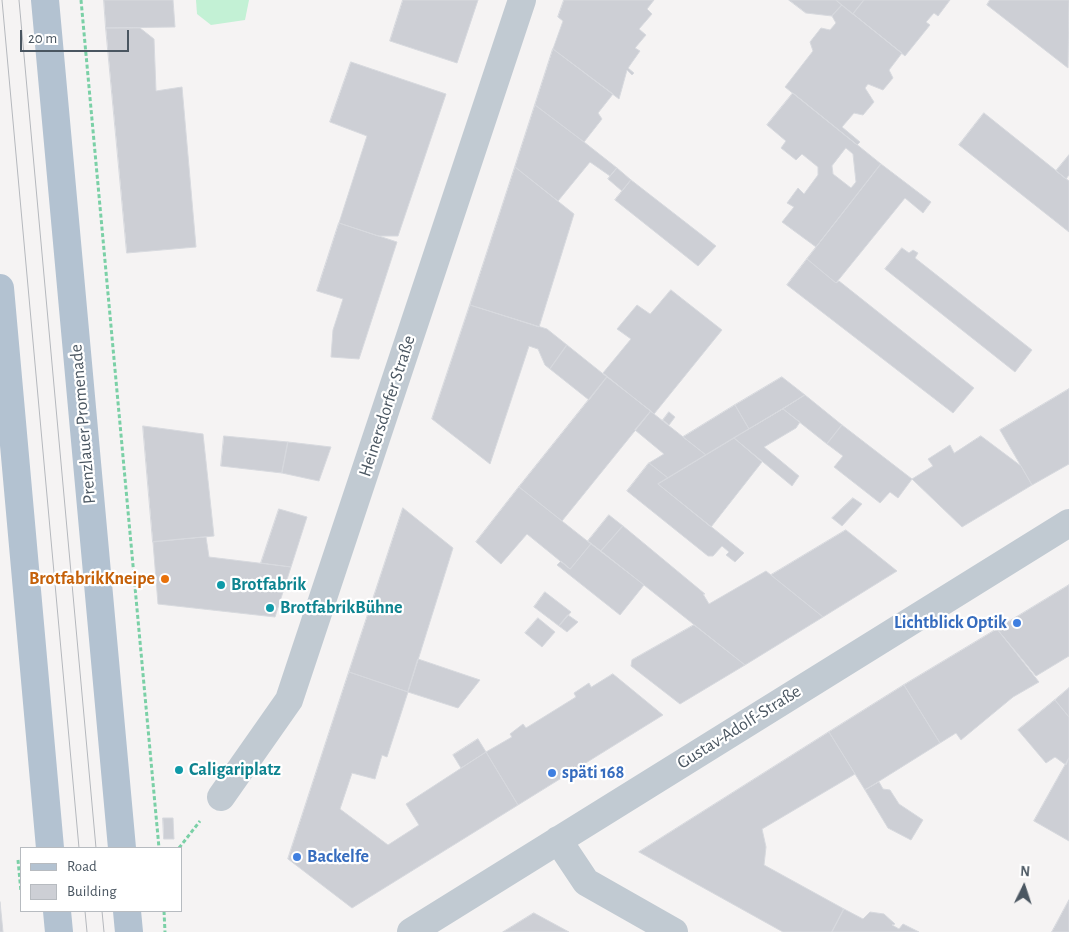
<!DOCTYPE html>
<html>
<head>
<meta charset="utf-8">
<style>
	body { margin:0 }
	#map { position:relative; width:1069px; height:932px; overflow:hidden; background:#f5f3f3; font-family:"Alegreya Sans",sans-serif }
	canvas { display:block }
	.legend { position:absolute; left:20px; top:847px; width:162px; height:65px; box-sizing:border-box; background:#fff; border:1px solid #b7bbc0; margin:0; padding:6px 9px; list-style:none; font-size:15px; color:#4a5661 }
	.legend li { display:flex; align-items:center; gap:10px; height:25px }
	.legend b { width:25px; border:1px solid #b7bbc0 }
	.north { position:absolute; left:999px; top:862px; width:50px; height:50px; -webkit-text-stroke:4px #fff; paint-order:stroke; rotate:4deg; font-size:14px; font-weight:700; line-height:20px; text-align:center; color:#4a5661 }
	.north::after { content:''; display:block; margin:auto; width:18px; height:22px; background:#4a5661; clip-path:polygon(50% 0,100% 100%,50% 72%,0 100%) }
	.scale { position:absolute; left:20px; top:30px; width:109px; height:22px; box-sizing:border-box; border:2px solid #4a5661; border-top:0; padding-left:6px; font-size:15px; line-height:18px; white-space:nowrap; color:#4a5661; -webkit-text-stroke:4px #fff; paint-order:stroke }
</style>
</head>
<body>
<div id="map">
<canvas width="1069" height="932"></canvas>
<ul class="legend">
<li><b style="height:6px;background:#b3c2d1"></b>Road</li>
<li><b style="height:14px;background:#cdcfd5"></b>Building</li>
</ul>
<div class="north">N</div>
<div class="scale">20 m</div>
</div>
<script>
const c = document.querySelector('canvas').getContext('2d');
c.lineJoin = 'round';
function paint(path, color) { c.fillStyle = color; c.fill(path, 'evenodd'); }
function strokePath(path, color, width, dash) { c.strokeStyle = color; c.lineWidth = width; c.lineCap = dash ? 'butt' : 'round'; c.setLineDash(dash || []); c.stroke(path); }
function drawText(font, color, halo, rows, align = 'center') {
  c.font = font + ' "Alegreya Sans",sans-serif'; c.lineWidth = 4.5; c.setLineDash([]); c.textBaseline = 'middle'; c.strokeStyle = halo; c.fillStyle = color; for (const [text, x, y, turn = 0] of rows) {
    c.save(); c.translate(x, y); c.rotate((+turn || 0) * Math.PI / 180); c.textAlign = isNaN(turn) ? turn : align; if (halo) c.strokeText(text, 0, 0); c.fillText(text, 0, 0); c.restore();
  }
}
paint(new Path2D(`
	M196,0H249L245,20L211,25L197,14Z`), '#c3f1d5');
const building = new Path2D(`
	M104,0H173L175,27L106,28Z
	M403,0H478L457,63L390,41Z
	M564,0H654L647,9L652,14L639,29L646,35L635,48L640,51L628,68L634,73L632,75L627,70L619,99L553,49L563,21L558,17Z
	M789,0H836L842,5L832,16L806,13Z
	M836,0H864L853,14Z
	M864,0H950L938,16L934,13L926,22L930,25L905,56L853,14Z
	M990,0H1069L1068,68L987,5Z
	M842,5L902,53L889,70L893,78L883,90L868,84L865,88L874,102L863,115L854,113L842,127L860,142L857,145L785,87L813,51L810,42L821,28L830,30L836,23L832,16Z
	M106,28H140L154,39L156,91L182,87L196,247L127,253Z
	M553,49L613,94L598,113L602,119L584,142L535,105Z
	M351,62L446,94L398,236H378L339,223L367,136L330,122Z
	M793,93L881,164L816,247L782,222L794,207L787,203L798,188L804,194L818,175V167L802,154L796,160L781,148L786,141L767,125ZM846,148L853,154L856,182L851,188L833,174L832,166Z
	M535,105L584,142L617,168L610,176L590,162L558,201L515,167Z
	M984,113L1069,181V232L959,145Z
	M1069,155V175L1066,179L1056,171Z
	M881,164L931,202L923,213L905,198L836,283L807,259Z
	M515,167L574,214L539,327L470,305Z
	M617,168L631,180L622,191L608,179Z
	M631,180L716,246L698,266L615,200Z
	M339,223L397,242L359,359L331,357L333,330L343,299L317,291Z
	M902,248L909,253L913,250L918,253L915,258L1032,350L1015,372L885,269Z
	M807,259L836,283L839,281L974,388L953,413L787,285Z
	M671,290L722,330L654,414L603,373L631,339L617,329L637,305L650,314Z
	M470,305L547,329L567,345L550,369L545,365L538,349L529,346L490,464L432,419Z
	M567,345L607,377L589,400L550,369Z
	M607,377L651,411L562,521L519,487Z
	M782,377L805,395L749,429L735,405Z
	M1069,389V464L1032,485L1000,430Z
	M805,395L842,425L827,444L783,409Z
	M735,405L749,429L706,455L683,437Z
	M783,409L800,422L796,428L764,447L799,476L792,486L734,438Z
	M651,411L654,414L706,455L668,478L649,463L664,454L635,430Z
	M669,412L675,417L669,425L663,420Z
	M842,425L912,479L898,498L890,492L880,503L834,467L843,456L827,444Z
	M143,426L203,434L214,536L153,542Z
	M224,436L288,442L282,473L221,466Z
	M981,436L1021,466L1032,485L962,527L912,479L933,466L928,459L950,445L954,453Z
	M734,438L762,462L711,527L658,484Z
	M288,442L331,447L319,481L282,473Z
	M649,463L668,478L658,484L744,553L735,562L726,555L729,552L722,546L713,556H708L627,491Z
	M519,487L591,544L570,569L527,534L501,564L476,542Z
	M853,498L862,504L842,526L832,518Z
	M403,508L453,548L408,692L349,672Z
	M279,509L307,517L291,567L261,563Z
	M609,515L623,526L601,551L588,541Z
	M623,526L705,594H703L709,604L766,571L823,617L745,665L601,551Z
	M846,530L897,571L823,617L771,575Z
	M206,537L209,557L291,567L275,617L158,604L153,542Z
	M591,544L644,585L620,615L557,565L561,561L570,569Z
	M1069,585V656L1036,676L997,629Z
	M545,592L571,612L559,626L534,607Z
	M568,615L578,622L567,632L559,626Z
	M538,618L555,632L542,647L525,633Z
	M694,625L745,665L680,704L631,666L632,660Z
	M997,629L1039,682L1013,697L961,740L956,733L940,743L904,685Z
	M418,659L480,680L458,708L408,692Z
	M349,672L408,692L387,757L382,755L375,779L352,773L340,809L388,845L419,825L406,804L486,752L518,805L352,908L288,859Z
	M613,674L663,715L518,805L486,752L512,737L510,734L523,724L526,728L576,697L574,693L589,683L591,687Z
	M904,685L940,743L865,790L829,732Z
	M1069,688V717L1055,700Z
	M1055,700L1069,717V758L1066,765L1055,757L1046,763L1018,730Z
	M829,732L855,774L762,829L766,847L764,865L844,909L832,932H783L639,852Z
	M478,739L486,752L461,768L453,755Z
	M1069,758V841L1034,821Z
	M879,782L883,789L890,790L899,804L923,820L911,840L888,828L865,790Z
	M163,818H173L174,839H164Z
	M1069,900V932H1052Z
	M0,902L3,932H0Z
	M844,909L863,919L870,912L884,914L895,924L892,925L899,929L903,924L919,932H832Z
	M534,913L569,932H503Z`);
paint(building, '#cdcfd5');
strokePath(building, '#d7d9de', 1);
strokePath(new Path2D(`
	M81,0L159,848
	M179,848L200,821
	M18,860L21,892
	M164,911L165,932`), '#7ad0a6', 3, [4, 2.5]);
strokePath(new Path2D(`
	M221,797L289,700L522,0
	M558,840L586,882L674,932
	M411,932L1069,523`), '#c1cad2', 28);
strokePath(new Path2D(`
	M45,0L122,848
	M0,288L50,848
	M57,911L59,932
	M127,911L129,932`), '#b3c2d1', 28);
strokePath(new Path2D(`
	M2,0L79,848
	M19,0L96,848
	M85,911L87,932
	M102,911L104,932`), '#b5b8bd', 1);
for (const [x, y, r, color] of [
	[165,579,5,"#e8710a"],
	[221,585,5,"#0f9aa8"],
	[270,608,5,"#0f9aa8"],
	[1017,623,5,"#3f7fe0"],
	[179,770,5,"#0f9aa8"],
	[552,773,5,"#3f7fe0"],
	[297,857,5,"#3f7fe0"]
]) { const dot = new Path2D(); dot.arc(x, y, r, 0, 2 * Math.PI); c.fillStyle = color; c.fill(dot); strokePath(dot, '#fff', 2); }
drawText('18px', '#4a5661', '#fff', [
	["Heinersdorfer Straße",387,406,-72],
	["Prenzlauer Promenade",83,424,-95],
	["Gustav-Adolf-Straße",739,727,-32]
]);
drawText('bold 18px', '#c56008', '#fff', [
	["BrotfabrikKneipe",155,579]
], 'right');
drawText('bold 18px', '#0d838f', '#fff', [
	["Brotfabrik",231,585],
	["BrotfabrikBühne",280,608],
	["Caligariplatz",189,770]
], 'left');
drawText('bold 18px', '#366cbe', '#fff', [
	["Lichtblick Optik",1007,623,"right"],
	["späti 168",562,773],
	["Backelfe",307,857]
], 'left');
</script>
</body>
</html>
